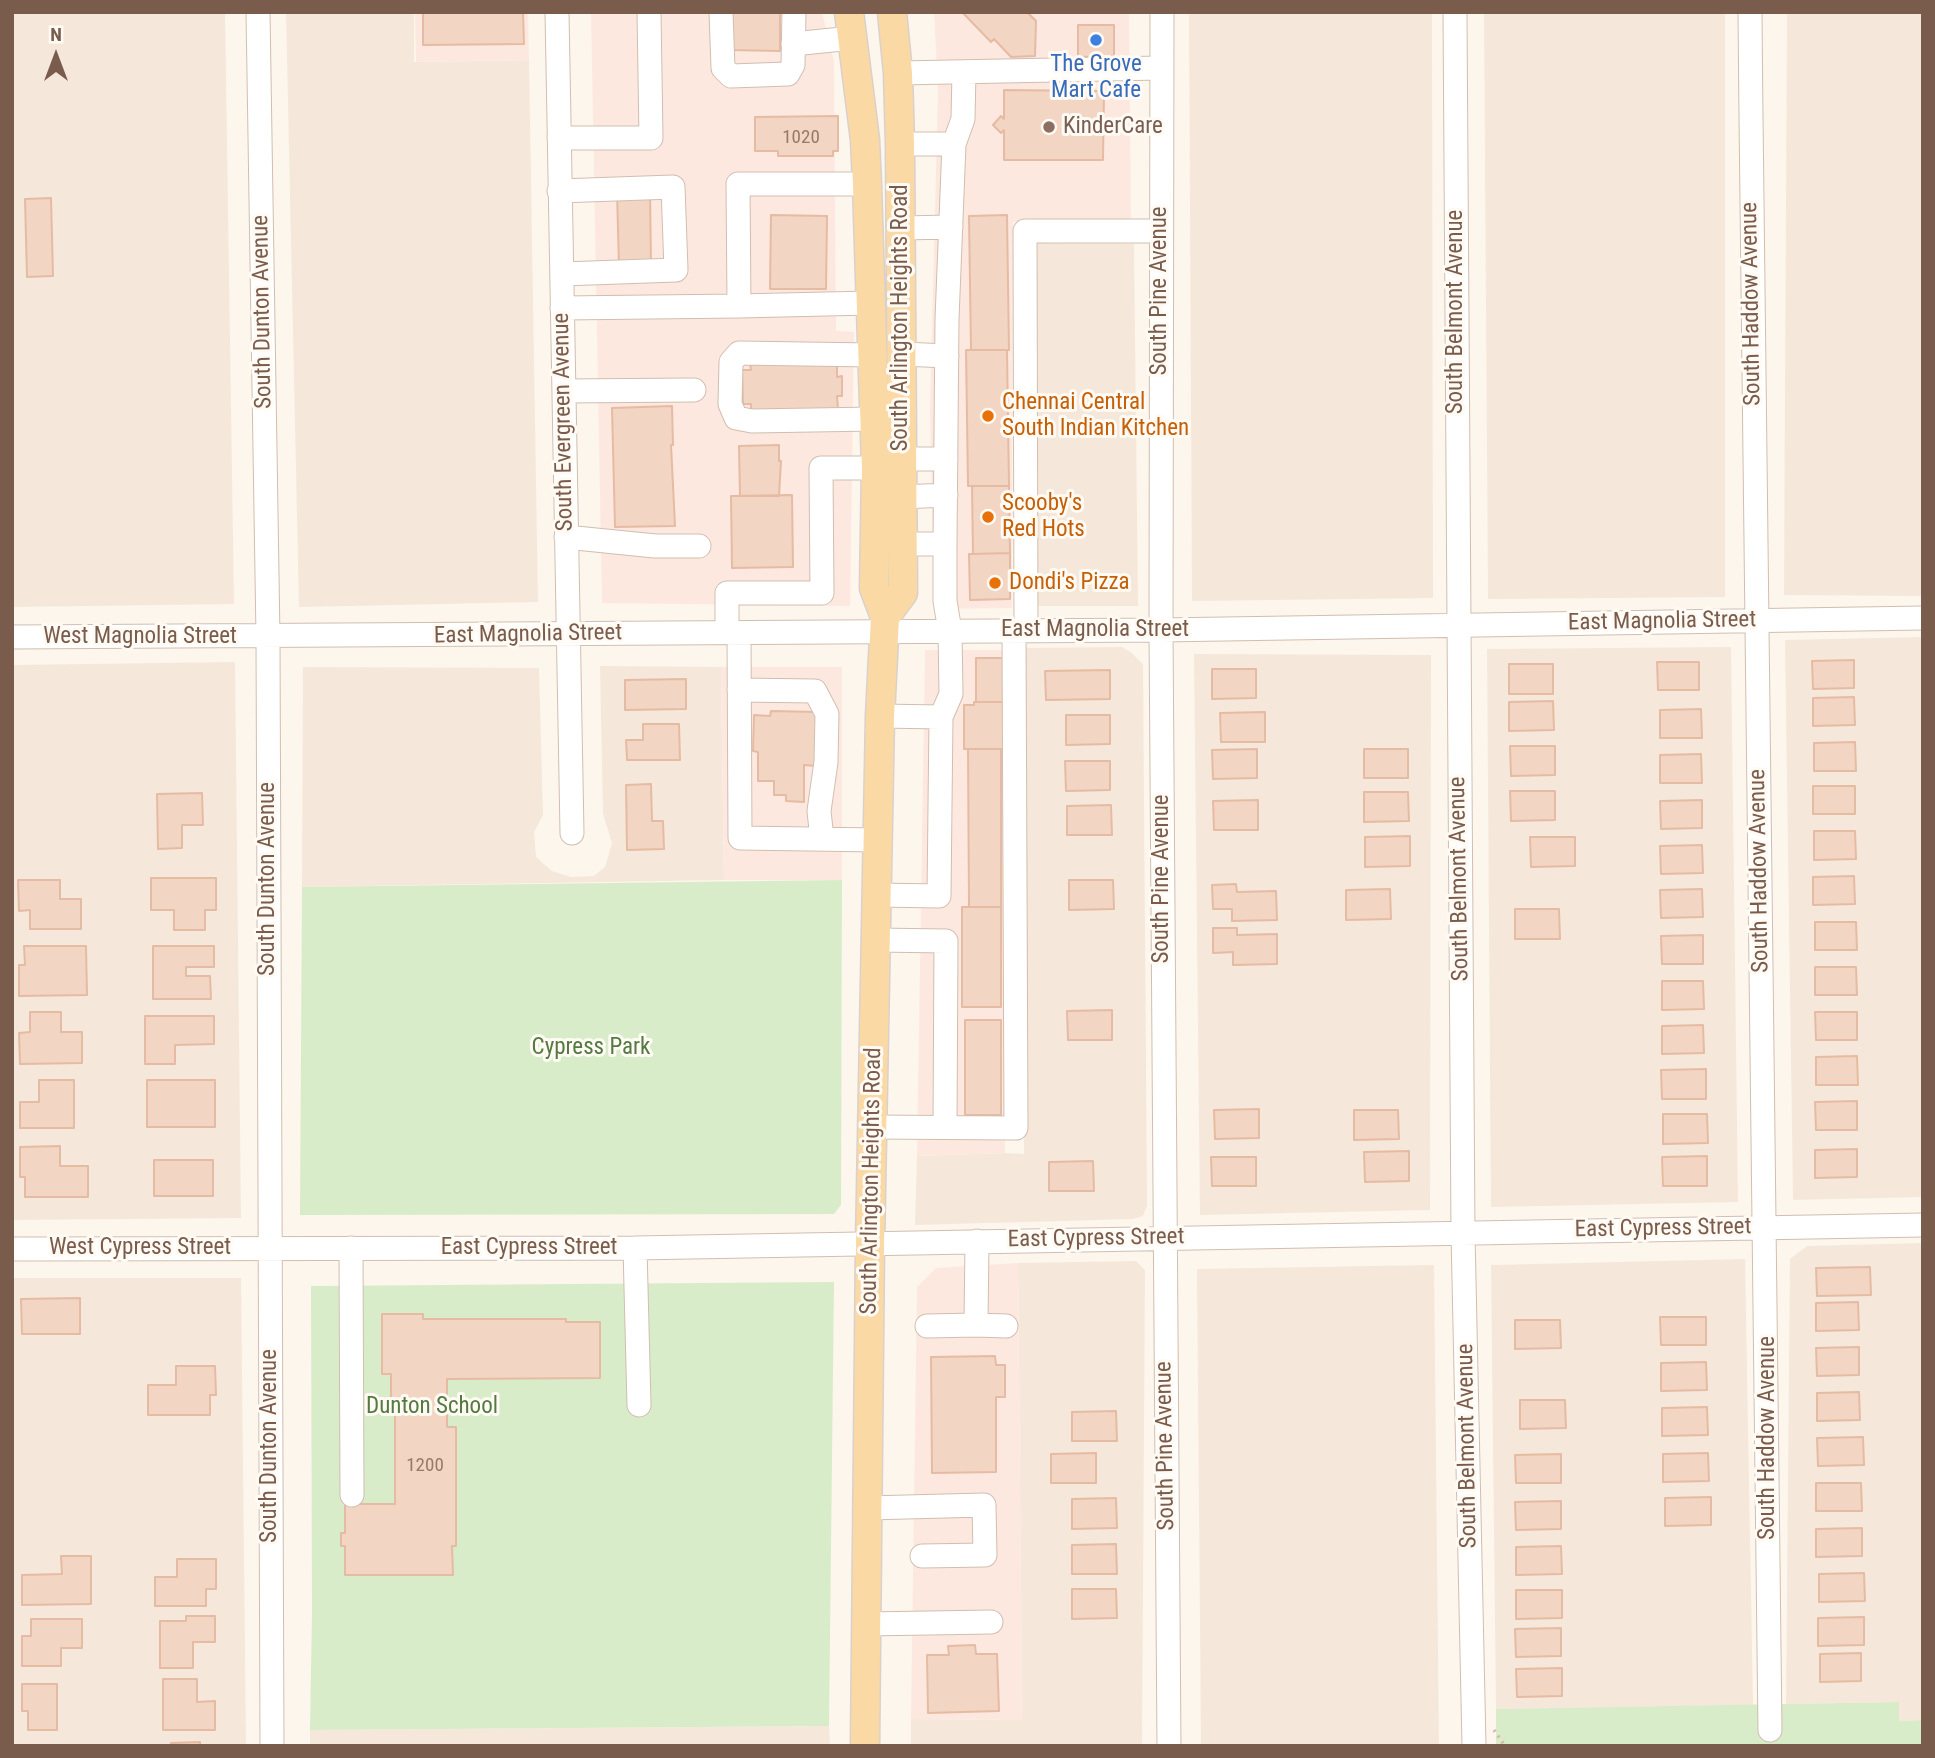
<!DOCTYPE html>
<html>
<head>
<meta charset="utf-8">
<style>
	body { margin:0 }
	#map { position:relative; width:1935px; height:1758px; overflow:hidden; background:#fdf6ec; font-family:"Roboto Condensed",sans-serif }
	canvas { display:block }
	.frame { position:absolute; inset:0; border:14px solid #7a5c4d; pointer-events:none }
	.north { position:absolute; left:21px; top:21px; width:70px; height:70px; -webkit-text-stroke:5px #fffaf3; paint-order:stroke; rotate:0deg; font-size:19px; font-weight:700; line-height:28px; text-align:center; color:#7a5c4d }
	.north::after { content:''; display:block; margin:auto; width:24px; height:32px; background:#7a5c4d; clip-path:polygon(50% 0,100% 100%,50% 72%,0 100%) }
</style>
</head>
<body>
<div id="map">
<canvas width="1935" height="1758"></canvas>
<div class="frame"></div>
<div class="north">N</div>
</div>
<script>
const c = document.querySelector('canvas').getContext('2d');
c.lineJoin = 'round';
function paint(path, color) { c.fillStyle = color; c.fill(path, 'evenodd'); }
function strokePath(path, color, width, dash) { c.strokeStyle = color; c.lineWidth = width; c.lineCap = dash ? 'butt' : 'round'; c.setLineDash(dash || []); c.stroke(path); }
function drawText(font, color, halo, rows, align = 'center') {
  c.font = font + ' "Roboto Condensed",sans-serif'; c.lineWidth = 6; c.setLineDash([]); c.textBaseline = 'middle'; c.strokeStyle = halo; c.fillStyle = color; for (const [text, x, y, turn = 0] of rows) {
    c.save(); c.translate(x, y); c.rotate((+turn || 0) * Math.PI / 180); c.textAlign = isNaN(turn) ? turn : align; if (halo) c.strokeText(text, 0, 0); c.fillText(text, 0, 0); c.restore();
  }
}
paint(new Path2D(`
	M12,12H225L234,604L12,607Z
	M286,12H414V62L529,60L538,602L299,607Z
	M1189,12H1432L1433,598L1192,601Z
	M1484,12H1725V597L1488,599Z
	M1787,12H1923V596L1784,595Z
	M1037,243L1134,244L1138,606H1037Z
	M1923,637V1197L1793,1200L1785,640Z
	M1122,647L1132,653L1143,664L1147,1206L1143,1216L1133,1219L915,1225L917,1156L1005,1153L1024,1154L1023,648Z
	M1731,647L1738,1202L1491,1207L1487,649Z
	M1194,654L1431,655L1430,1210L1200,1215Z
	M235,662L241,1218L12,1220V665Z
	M600,666L721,667L724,880L302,887L303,667L539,668L543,815L534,832L536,857L552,871L571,877L594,876L605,867L612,843L603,814Z
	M1923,1243V1720L1899,1721L1898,1702L1786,1704L1790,1259L1807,1246Z
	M1745,1259L1753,1705L1496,1709L1491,1265Z
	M1136,1261L1145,1270L1142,1746H911V1719L1022,1720L1018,1263Z
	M1434,1265L1439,1746H1201L1197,1269Z
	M12,1278H241L246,1746H12Z
	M829,1726L830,1746H310V1730Z`), '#f5e8da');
paint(new Path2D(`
	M415,12H528L529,60L416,62Z
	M591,12H822L834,62L836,331L854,332L850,606L602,603Z
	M934,12H1129L1131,220L1013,222L1012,608L934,609L930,410L938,89Z
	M925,650H1006L1005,1153L917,1156Z
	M721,667H842V880H724Z
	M1018,1263L1022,1720L911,1719L917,1287L936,1268Z`), '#fde8e0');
paint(new Path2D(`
	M842,880L841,1205L834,1214L300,1215L302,887Z
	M834,1282L829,1726L310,1730L312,1613L311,1286Z
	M1899,1702V1721L1923,1720V1746H1496V1709Z`), '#d8ecc9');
const building = new Path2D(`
	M423,12H523L524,44L423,45Z
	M730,12H780V51L730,50Z
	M962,12H1027L1036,21L1035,56L1011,57L994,39L991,42Z
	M1078,25H1114V56L1078,57Z
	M1004,90L1104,91L1103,160H1004V130L1001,133L993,125L1001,116L1004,119Z
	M838,116V151H833V156H778V151H755V117Z
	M650,191L651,266L619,267L617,192Z
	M51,198L53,276L27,277L25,199Z
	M771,215L827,216L826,289H770Z
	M1007,215L1009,350H971L969,216Z
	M966,350H1007L1009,486H968Z
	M837,363V377L842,376V396H837L838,409L751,410V404H743L742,370H751L750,364Z
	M672,406L673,445H671L675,526L615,527L612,408Z
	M779,445V461H781L779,496H740L739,446Z
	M972,486H1009L1010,553L973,554Z
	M792,495L793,567L732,568L731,496Z
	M1010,553V599L970,600L969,554Z
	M976,658H1004V702H976Z
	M1854,660V688L1813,689L1812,661Z
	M1657,662H1699V690H1658Z
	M1509,664H1553V694H1509Z
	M1212,669H1256V698L1212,699Z
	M1110,670V699L1046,700L1045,671Z
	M686,679V709L625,710V680Z
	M1854,697L1855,725L1813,726V698Z
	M1553,701L1554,730L1509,731V702Z
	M974,702H1003V749H964V705H974Z
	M1701,709L1702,738H1660V710Z
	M771,711L817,712L816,766L804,765V802L786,801V795H774V781H758V752L753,751L754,715L770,716Z
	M1265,712V742H1221L1220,713Z
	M1066,715H1110V744L1066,745Z
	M643,724H679L680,760H627L626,740H643Z
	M1855,742L1856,771H1814V743Z
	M1510,746H1555V775L1511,776Z
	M968,749H1001V907H969Z
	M1257,749V778L1213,779L1212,750Z
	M1364,749H1408V778H1364Z
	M1701,754L1702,783H1660V755Z
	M1065,761H1110V790L1066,791Z
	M651,784L652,821H663L664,849L627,850L626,785Z
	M1813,786H1855V814H1813Z
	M1510,791H1555V820L1511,821Z
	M1364,792H1408L1409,821L1364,822Z
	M202,793L203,825H182V848L158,849L157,794Z
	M1258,800V830H1214L1213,801Z
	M1702,800V828L1661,829L1660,801Z
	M1111,805L1112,835H1067V806Z
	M1814,831H1855L1856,859L1814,860Z
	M1410,836V866L1365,867V837Z
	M1530,837H1575V866L1531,867Z
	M1702,845L1703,873L1661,874L1660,846Z
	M1854,876L1855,904L1813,905V877Z
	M151,878H216V910H205V930H174V910H151Z
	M18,880H60V899H81V929H30V910L19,911Z
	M1069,880H1113L1114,909L1069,910Z
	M1236,884L1237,892L1276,891L1277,920L1232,921V909H1213L1212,885Z
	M1390,889L1391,919L1346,920V890Z
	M1702,889L1703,917L1661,918L1660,890Z
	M962,907H1001V1007H962Z
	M1515,909H1559L1560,939H1515Z
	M1815,922H1856L1857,950H1815Z
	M1213,928H1237V935L1277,934V964L1233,965V952L1213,953Z
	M1703,935V964H1662L1661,936Z
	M24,946H86L87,995L19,996V965H25Z
	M153,946H214V967H186V976H210L211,999H153Z
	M1815,967H1856L1857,995H1815Z
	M1662,981H1703L1704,1009L1662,1010Z
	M1112,1010V1040H1068L1067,1011Z
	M30,1012H61V1032H82V1063L20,1064L19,1033L30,1032Z
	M1815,1012H1857V1040H1816Z
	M145,1016H214V1044L175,1045V1064H145Z
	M965,1020H1001V1115H965Z
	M1703,1025L1704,1053L1662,1054V1026Z
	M1857,1056L1858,1085H1816V1057Z
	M1706,1069V1099H1662L1661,1070Z
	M39,1080H74V1128H20V1102H39Z
	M147,1080H215V1127H147Z
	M1857,1101V1130H1816L1815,1102Z
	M1259,1109V1138L1215,1139L1214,1110Z
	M1354,1110H1398L1399,1139L1354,1140Z
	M1663,1114H1707L1708,1143L1663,1144Z
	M60,1146V1166H88V1197H25V1177H20V1147Z
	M1857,1149V1177L1815,1178V1150Z
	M1409,1151V1181L1365,1182L1364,1152Z
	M1707,1156V1186H1663L1662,1157Z
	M1211,1157H1256V1186H1212Z
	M154,1160H213V1196H154Z
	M1093,1161L1094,1191H1049V1162Z
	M1870,1267L1871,1295L1817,1296L1816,1268Z
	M80,1298V1334H22L21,1299Z
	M1858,1302L1859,1330L1816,1331V1303Z
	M382,1314H423V1319H566V1322H600V1378L447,1379V1427H456V1546H452L453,1575H345V1546H341V1533H345V1504H395V1402H391V1374H382Z
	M1660,1317H1706V1345H1661Z
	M1515,1320H1560L1561,1348L1515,1349Z
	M1859,1347V1375L1817,1376L1816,1348Z
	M995,1356L996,1365H1005V1397H996V1472L932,1473L931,1357Z
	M1706,1362L1707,1390L1661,1391V1363Z
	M176,1366H215L216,1395H210V1415H148V1385H176Z
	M1859,1392L1860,1420L1817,1421V1393Z
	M1520,1400H1565L1566,1428L1520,1429Z
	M1707,1407L1708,1435L1662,1436V1408Z
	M1116,1411L1117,1441H1072V1412Z
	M1863,1437L1864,1465L1818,1466L1817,1438Z
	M1096,1453V1483H1051V1454Z
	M1708,1453L1709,1481L1663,1482V1454Z
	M1561,1454V1483H1516L1515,1455Z
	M1816,1483H1861L1862,1511H1816Z
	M1711,1497V1525L1665,1526V1498Z
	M1116,1498L1117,1528L1072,1529V1499Z
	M1561,1501V1529L1516,1530L1515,1502Z
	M1862,1528V1556L1816,1557V1529Z
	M1116,1544L1117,1574H1072V1545Z
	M1561,1546L1562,1574L1516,1575V1547Z
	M61,1556H91V1604L22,1605V1575L62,1574Z
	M177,1559H216V1589H206V1606H155V1577H177Z
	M1864,1573L1865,1601L1819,1602V1574Z
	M1072,1589H1116L1117,1618L1072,1619Z
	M1516,1590H1562V1618L1516,1619Z
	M186,1616H215V1642H193V1668H160V1621H186Z
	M1864,1617V1645L1818,1646V1618Z
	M31,1619H82V1648H61V1666H22V1636H31Z
	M1561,1628V1656L1516,1657L1515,1629Z
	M975,1645L976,1654H997L999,1711L928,1713L927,1655H949L948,1646Z
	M1861,1653V1681L1820,1682V1654Z
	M1562,1668V1696L1517,1697L1516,1669Z
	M163,1679H197V1702L215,1701V1730H163Z
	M22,1684H57V1730H28V1711H22Z
	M200,1742V1746H171V1743Z`);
paint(building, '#f3d5c3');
strokePath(building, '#e6bba3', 2);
const minor = new Path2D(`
	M258,12L268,637L272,1746
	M557,12L572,833
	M721,12L723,68L731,76L788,74L793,65L794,12
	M1162,12L1161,630L1169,1746
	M1455,12L1463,1233L1474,1746
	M1750,12C1755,585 1766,1158 1770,1730
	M793,44L852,38
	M898,73L1161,68
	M559,138H651L649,12
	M900,144H954L947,319L945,544V601L950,631L951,694L941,717
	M954,144L963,119L964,72
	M867,184H738L739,306L870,303
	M559,191L673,187L676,270L562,274
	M901,228L951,227
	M562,308L739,306
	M903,354L947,356
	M871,355L739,353L731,362L730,404L736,418L752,421L874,419
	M564,391L694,390
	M902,459H946
	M902,497L946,495
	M566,537L655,546H699
	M902,544H945
	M1026,630L1025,231H1160
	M727,632V593H822L821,468H876
	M739,633L740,838L878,840
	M12,637L1161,630L1923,618
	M739,690L815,691L827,714L826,762L819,811L822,839
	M877,895L939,896L941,717L880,716
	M876,940L946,941L945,1127
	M872,1127L1016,1128L1014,631
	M351,1248L352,1495
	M635,1248L639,1405
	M12,1249L635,1248L1923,1225
	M976,1325L1006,1326
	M927,1326L976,1325L977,1241
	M867,1508L984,1505L985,1555L922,1556
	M866,1624L991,1622`);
const major = new Path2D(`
	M849,12L865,140L867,184L876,468L874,588L885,617L880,716L870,1243L865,1746
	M885,617L903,593L900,144L898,73L892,12`);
strokePath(minor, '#d1beb0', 25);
strokePath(major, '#dad1cd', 31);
strokePath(new Path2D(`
	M1494,1730L1505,1746`), '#d9b8a5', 3.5, [2, 5]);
strokePath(minor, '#fff', 23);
strokePath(major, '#fbd9a5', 28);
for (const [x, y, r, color] of [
	[1096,40,7,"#3f7fe0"],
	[1049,127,7,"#8d6e63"],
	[988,416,7,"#e8710a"],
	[988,517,7,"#e8710a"],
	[995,583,7,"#e8710a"]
]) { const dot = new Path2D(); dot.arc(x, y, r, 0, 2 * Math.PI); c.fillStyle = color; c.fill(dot); strokePath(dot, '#fffaf3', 2.5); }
drawText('19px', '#987a6a', null, [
	["1020",801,138],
	["1200",425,1466]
]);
drawText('23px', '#366cbe', '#fffaf3', [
	["The Grove",1096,65],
	["Mart Cafe",1096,91]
]);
drawText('23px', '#785e54', '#fffaf3', [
	["KinderCare",1063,127]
], 'left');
drawText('23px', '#7a5c4d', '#fffaf3', [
	["South Pine Avenue",1160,291,-90],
	["South Haddow Avenue",1752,304,-91],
	["South Dunton Avenue",263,312,-91],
	["South Belmont Avenue",1456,312,-90],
	["South Arlington Heights Road",901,318,-90],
	["South Evergreen Avenue",564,422,-91],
	["East Magnolia Street",1662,622,-1],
	["East Magnolia Street",1095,630],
	["East Magnolia Street",528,635,-1],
	["West Magnolia Street",140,637],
	["South Haddow Avenue",1760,871,-91],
	["South Dunton Avenue",268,879,-90],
	["South Pine Avenue",1162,879,-90],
	["South Belmont Avenue",1460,879,-91],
	["South Arlington Heights Road",872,1181,-89],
	["East Cypress Street",1663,1229,-1],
	["East Cypress Street",1096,1239,-1],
	["West Cypress Street",140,1248],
	["East Cypress Street",529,1248],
	["South Haddow Avenue",1768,1438,-90],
	["South Dunton Avenue",270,1446,-90],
	["South Pine Avenue",1166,1446,-91],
	["South Belmont Avenue",1468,1446,-91]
]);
drawText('23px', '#c56008', '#fffaf3', [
	["Chennai Central",1002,403],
	["South Indian Kitchen",1002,429],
	["Scooby's",1002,504],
	["Red Hots",1002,530],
	["Dondi's Pizza",1009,583]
], 'left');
drawText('23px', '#537a41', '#fffaf3', [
	["Cypress Park",591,1048],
	["Dunton School",432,1407]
]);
</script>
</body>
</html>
